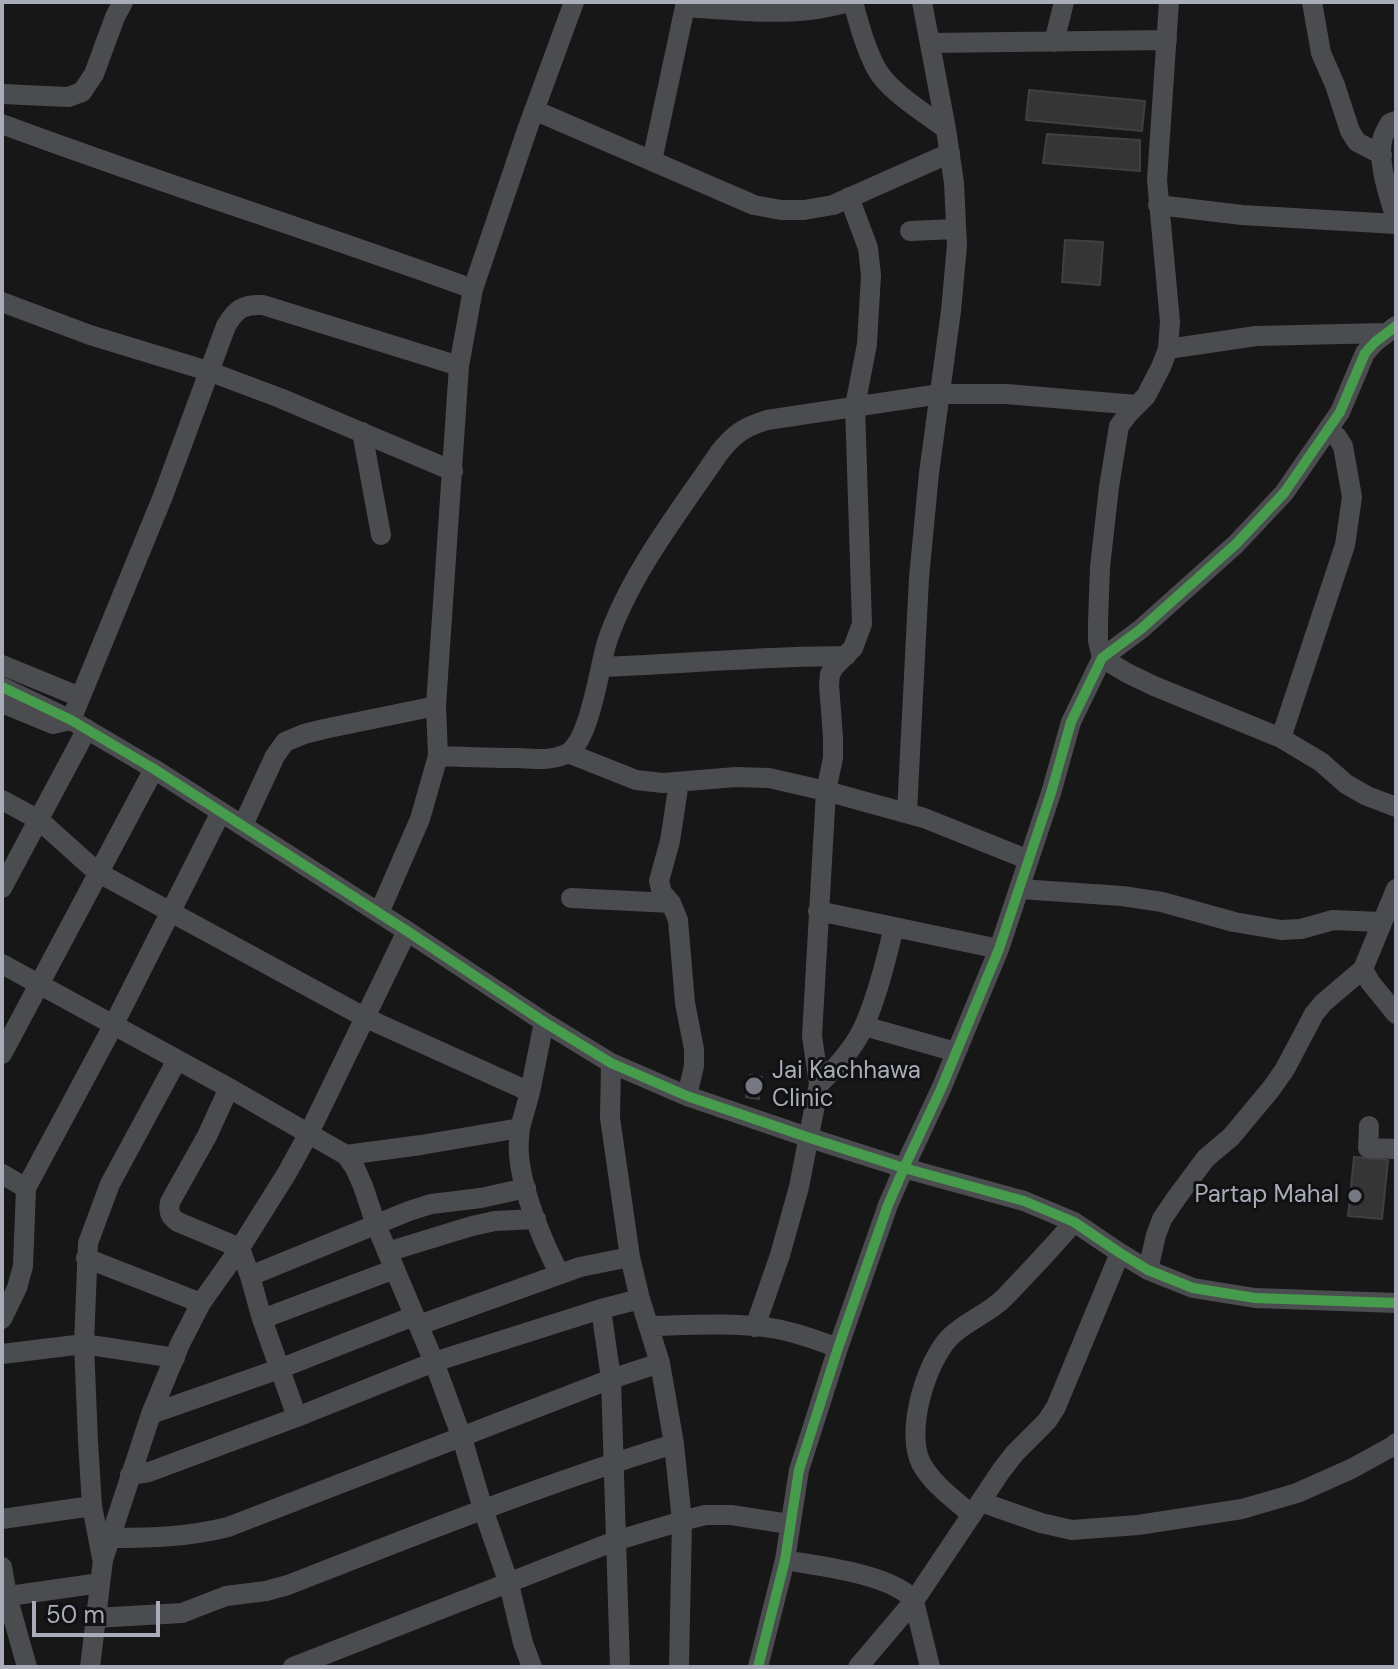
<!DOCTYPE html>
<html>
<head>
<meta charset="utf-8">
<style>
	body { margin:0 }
	#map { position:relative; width:1398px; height:1669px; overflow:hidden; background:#171717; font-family:"DM Sans",sans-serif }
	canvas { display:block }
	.frame { position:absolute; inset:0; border:4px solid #a8adb8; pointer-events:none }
	.scale { position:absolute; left:32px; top:1601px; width:128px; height:36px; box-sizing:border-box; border:4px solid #a8adb8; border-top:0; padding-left:10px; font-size:24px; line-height:28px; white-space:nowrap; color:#a8adb8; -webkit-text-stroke:6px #111113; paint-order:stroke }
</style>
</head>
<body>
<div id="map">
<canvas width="1398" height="1669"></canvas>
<div class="frame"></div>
<div class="scale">50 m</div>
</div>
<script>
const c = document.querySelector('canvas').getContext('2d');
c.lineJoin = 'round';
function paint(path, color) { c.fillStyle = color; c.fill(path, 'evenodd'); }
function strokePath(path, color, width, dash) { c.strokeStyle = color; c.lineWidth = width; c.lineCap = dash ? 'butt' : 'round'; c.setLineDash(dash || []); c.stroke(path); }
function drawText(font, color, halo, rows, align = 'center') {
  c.font = font + ' "DM Sans",sans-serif'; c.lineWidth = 6; c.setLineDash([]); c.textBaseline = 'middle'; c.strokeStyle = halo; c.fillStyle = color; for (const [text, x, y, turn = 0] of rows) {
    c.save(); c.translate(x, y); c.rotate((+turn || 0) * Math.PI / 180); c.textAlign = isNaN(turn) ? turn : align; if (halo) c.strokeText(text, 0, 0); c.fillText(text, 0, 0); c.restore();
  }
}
const building = new Path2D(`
	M1029,90L1145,101L1142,131L1026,120Z
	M1047,134L1140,140V171L1043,163Z
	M1065,240L1103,242L1100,285L1062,282Z
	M750,1075L762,1077L759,1099L746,1097Z
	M1354,1157L1388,1160L1382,1219L1348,1216Z`);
paint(building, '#353536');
strokePath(building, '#3f4043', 2);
strokePath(new Path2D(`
	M853,2C859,24 865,47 876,68C888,91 925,113 946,129
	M1169,2L1157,180L1170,322L1168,349L1161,367L1146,396L1129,413L1119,426L1109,487L1100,567L1098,623V641L1102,658L1127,673L1154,686L1281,738L1321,762L1346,784L1367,796L1396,807
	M1312,2L1321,53L1335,85L1350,131L1357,142L1382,155
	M685,7C728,10 774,15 817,9C829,7 841,4 853,2
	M1054,42L1064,2
	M931,43L1167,40
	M2,94L68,97L82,92L94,74L115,17L123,2
	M534,110L754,205L781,210H804L833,205L950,153
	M1396,121L1390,123C1387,128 1383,135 1382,141C1378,164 1389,197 1396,219
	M2,124C158,182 316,232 473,289
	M652,161L686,2
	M1158,205L1242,215L1396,224
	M910,231L956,229
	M2,302L90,335L208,371L280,398L453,471
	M1168,349L1256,336L1385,333
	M362,432L381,535
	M2,665L80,697
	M601,667C683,664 765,656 846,656
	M2,687L71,720L154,769L407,931L544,1022L611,1063L687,1096L810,1138L904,1168L1024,1201L1074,1222L1120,1253L1148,1270L1193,1288L1255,1298L1396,1303
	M2,703L53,724L71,720L163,496L226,326C236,309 243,304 263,305L459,366
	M1281,738L1345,545L1352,497L1343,446L1337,437L1328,430
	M568,753L636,780L663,783L736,777L769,778L826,791L924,818L1029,860
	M438,756C464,757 491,758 517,758C533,759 551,761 566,754C590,743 599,667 607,642C629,575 680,511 719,453C734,434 744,427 767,420L940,394H1006L1137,405
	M679,782L670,841L659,881L662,893L671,903L678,920L685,1003L694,1049V1066L687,1096
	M2,800L39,820L97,872L366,1018L530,1092
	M907,812L919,578L929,473L951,311L957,245L954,183L946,129L922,2
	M243,825L275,756L285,742L304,734L324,729L436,706
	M2,888L87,729
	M1020,889L1122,896L1162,902L1234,922L1281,930L1301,929L1333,920L1381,922
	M1396,889L1363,969L1370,982L1396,1014
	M571,898L671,903
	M818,911L999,949
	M379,913L420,819L438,756L436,706L459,366L473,289L527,130L574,2
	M2,964L229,1088L346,1155L355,1168L363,1186L376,1225L434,1362L462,1438L483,1509L509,1584L523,1643L532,1667
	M864,1026L956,1052
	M2,1054L154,769
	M611,1063L610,1118L630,1257L640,1299L660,1363L674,1444L682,1521L679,1667
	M819,1084C837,1067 855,1047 865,1024C878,993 886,960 894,927
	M229,1088L207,1136L170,1202C168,1212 170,1217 178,1222L240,1248L250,1276L262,1319L297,1417
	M1369,1126L1368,1148L1396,1149
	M520,1128C519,1137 518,1145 519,1154C521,1188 543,1244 560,1274
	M346,1155L421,1145L520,1128L530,1092L544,1022
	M2,1174L26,1188
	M387,1252L472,1226L495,1221L536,1219
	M86,1258L201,1303
	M1148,1270L1156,1235L1162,1219L1177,1197L1206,1158L1231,1137L1271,1089L1285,1069L1314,1014L1323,1003L1363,969
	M250,1276L409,1211L431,1204L481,1198L526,1188
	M2,1319L17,1288L23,1266L26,1188L113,1026L221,812
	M262,1319L395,1269
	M419,1325L580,1267L630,1257
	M649,1326C691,1325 736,1322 777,1329C798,1333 817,1340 838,1348
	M755,1327L780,1255L799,1187L819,1084L812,1036L826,791L833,758V737L829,685L830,674L835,666L853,648L862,624L855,406L867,344L871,275L868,248L849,197
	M2,1354L84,1344L175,1358
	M151,1414L279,1369L414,1316
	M130,1475L149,1472L297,1417L434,1362L601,1309
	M981,1502L1041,1523L1072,1530L1138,1525L1242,1509L1297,1493L1351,1469L1393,1446L1396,1443
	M972,1515C955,1500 932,1484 921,1463C905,1431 926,1362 950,1337C966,1321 988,1314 1004,1298C1028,1273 1052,1248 1074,1222
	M2,1519L92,1506
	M111,1538C152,1538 188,1537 228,1527L611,1379L660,1363
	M102,1558L92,1506L88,1441L84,1344L88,1243L110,1184L177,1060
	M785,1560C818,1566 894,1574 914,1601L930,1667
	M2,1567L7,1596L27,1667
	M2,1597L100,1583
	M95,1618L182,1613L226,1596L266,1591L288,1585C416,1535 543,1484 674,1444
	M90,1667L103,1560L151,1414L180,1344L201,1303L240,1248L287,1173L309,1133L407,931
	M293,1667L615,1541L682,1521L705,1515H731L789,1524
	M620,1667L611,1379L601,1309L640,1299
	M758,1667L785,1560L799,1470L838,1348L888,1205L904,1168L941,1089L999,949L1051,793L1071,722L1102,658L1141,629L1236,544L1284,493L1340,412L1365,353L1375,342L1396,326
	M858,1667L914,1601L1001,1471L1015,1453L1047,1421L1056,1407L1120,1253`), '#4b4c50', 20);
strokePath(new Path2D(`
	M2,687L71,720L154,769L407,931L544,1022L611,1063L687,1096L810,1138L904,1168L1024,1201L1074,1222L1120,1253L1148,1270L1193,1288L1255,1298L1396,1303
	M758,1667L785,1560L799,1470L838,1348L888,1205L904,1168L941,1089L999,949L1051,793L1071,722L1102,658L1141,629L1236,544L1284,493L1340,412L1365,353L1375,342L1396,326`), '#469c4c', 10);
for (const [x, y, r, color] of [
	[754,1086,10,"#757880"],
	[1355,1196,8,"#757880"]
]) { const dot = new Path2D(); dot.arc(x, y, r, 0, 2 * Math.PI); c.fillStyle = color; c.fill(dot); strokePath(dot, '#111113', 3); }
drawText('24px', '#a8adb8', '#111113', [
	["Jai Kachhawa",772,1072],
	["Clinic",772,1100],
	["Partap Mahal",1339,1196,"right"]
], 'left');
</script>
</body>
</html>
